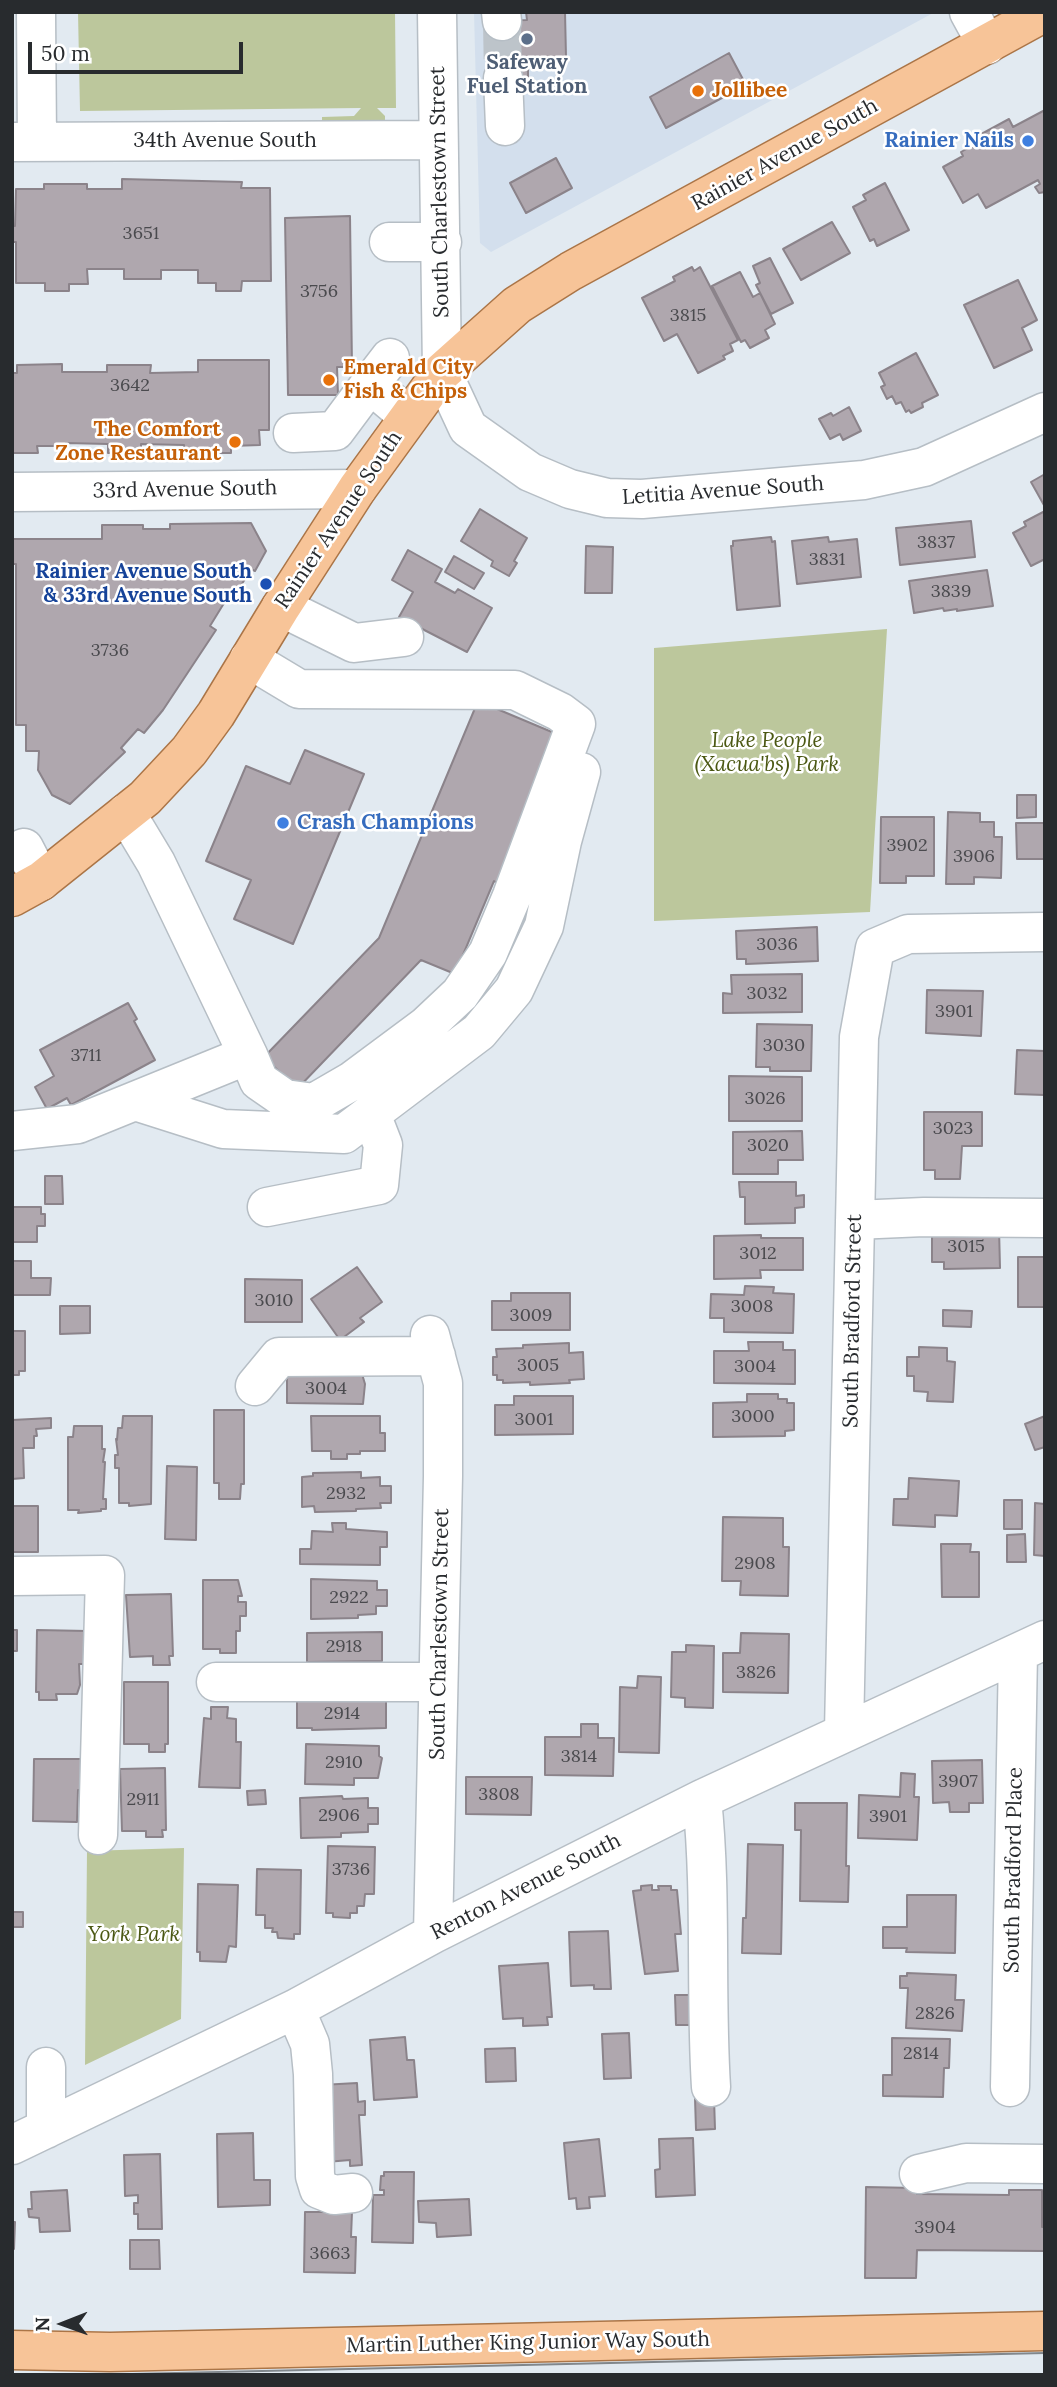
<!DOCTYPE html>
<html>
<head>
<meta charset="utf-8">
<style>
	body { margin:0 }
	#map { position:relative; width:1057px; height:2387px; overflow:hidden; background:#e2eaf1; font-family:Lora,serif }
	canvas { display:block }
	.frame { position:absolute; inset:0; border:14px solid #282b2e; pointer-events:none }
	.north { position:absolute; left:28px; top:2289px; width:70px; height:70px; -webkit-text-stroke:5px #fff; paint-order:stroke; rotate:269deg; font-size:19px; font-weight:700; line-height:28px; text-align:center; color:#282b2e }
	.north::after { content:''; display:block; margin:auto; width:24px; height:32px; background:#282b2e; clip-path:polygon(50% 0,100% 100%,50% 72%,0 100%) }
	.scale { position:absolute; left:28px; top:42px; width:215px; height:32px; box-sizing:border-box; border:4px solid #282b2e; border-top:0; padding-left:9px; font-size:21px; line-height:24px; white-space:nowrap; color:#282b2e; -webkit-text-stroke:5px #fff; paint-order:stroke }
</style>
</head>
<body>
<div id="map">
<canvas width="1057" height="2387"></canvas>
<div class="frame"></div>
<div class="north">N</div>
<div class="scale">50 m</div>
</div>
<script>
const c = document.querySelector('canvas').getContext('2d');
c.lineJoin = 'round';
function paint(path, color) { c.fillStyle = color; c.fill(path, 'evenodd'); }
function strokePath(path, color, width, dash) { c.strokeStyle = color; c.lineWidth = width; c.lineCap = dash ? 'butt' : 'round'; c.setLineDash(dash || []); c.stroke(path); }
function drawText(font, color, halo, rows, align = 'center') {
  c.font = font + ' Lora,serif'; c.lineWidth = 5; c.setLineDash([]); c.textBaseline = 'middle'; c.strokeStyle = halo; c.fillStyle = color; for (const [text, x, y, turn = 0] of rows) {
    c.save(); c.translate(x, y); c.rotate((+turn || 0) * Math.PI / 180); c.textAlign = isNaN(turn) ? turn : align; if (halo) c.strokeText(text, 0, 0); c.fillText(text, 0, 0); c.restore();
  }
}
paint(new Path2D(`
	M474,12H935L491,252L480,243Z`), '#d3dfed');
paint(new Path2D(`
	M78,12H395L396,108H377L385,116V124H322V117L354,116L361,108L80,111Z
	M887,629L870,912L654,921V648Z
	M184,1848L181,2019L85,2065L87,1851Z`), '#bcc79c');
const building = new Path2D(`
	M526,12H565L566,57L528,58V78L489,79L488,21L527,20Z
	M729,53L746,85L666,128L650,97Z
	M1045,110V192L1039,193L1035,187L1040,184L1038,180L986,208L978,194L963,203L943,167L963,156L961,152L977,143L974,138L1009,119L1013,127Z
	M556,158L572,188L526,213L510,183Z
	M122,179L242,182L241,188H270L271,281H242L241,291H216V283H198V270H161V279H124V269H87L88,284H69V291H45V283H16V242H12V226H15L16,189H44V184H87V189H122Z
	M885,183L909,230L877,246L874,239L870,241L853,207L866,200L863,195Z
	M350,216L352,367H337L338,395H288L285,218Z
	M832,222L850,253L801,280L783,249Z
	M770,258L793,303L771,314L756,285L760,283L753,266Z
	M692,267L694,271L700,267L738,340L730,344L733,351L723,356L725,359L698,373L677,334L664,341L642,298L675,281L673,277Z
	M740,272L753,297L760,293L775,324L765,330L769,338L750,348L745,340L741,342L712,286Z
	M1018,280L1037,320L1022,328L1032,350L994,368L964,305Z
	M916,353L938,395L922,403L923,407L911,413L909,410L906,412L901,402L896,404L892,396L887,399L881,387L885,385L879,373Z
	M198,360H269V430H259L260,445L231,446V453H184V445L141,444V453H108V444L66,443V446H37L38,453H12V373H17V365L62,364V372H107V365H151L150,373L198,372Z
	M849,407L861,431L843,440L840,434L830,439L819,419L831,413L833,416Z
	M1045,474V507L1031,482Z
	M480,509L527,538L514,561L517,563L509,576L491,566L493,561L461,541Z
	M1045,511V559L1031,566L1013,533L1026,526L1024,522Z
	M971,521L975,557L900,565L896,528Z
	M251,523L266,551L255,571L251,569L234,597L229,595L210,626L216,630L163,710L144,733L138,729L121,748L125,752L70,804L52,795L38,770L39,751H26V725H16V564H13V539H102V525H143V529H170V524Z
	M771,537L772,542L775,541L780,606L737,610L731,546H733V541Z
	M828,537L829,542L857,539L861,577L797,584L792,541Z
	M586,546L613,547L612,593H585Z
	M408,550L442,569L435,582L455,593L458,589L492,608L467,652L399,617L413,592L392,580Z
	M454,556L484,573L474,589L445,572Z
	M987,570L993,606L957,611V609L944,611L943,608L914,613L909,581Z
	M478,701L559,735L497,883L494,881L455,974L421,960L297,1089L264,1057L379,938Z
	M305,750L364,774L293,944L234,919L251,880L206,861L246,766L290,784Z
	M1017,795H1036V817L1017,818Z
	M948,812L980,813V822H994V837H1002L1001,878L974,877V884H946Z
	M881,817H934V876H906V883H880Z
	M1016,823H1045V859H1017Z
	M817,927L818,961L746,964V959H737L736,931Z
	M802,974V1012L723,1013V993L732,994L731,975Z
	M927,990L983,991L981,1036L926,1033Z
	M128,1003L137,1019L134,1021L155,1060L71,1105L67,1098L47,1109L35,1087L54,1076L40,1050Z
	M757,1024L812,1025L811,1071H770V1067H756Z
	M1017,1050L1045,1051V1095L1015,1094Z
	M729,1076L802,1077V1121H729Z
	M924,1112H982V1146H962L960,1179H935V1170H924Z
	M802,1131L803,1160H778V1174H733V1132Z
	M45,1176H62L63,1204H45Z
	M739,1182H796V1196L804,1195V1207L795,1208V1223L745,1224V1197H740Z
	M12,1207H41V1214H45V1226H37V1242H12Z
	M999,1228L1000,1268L944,1269V1262H932V1233Z
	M761,1235V1238H803V1270H760L761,1278L714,1279V1236Z
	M1018,1257H1045V1307H1018Z
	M12,1261H31V1278H51L50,1295H12Z
	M357,1267L382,1302L360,1318L364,1322L340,1340L311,1299Z
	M245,1279L302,1280V1322H245Z
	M745,1286L774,1287L773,1293L794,1294L793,1333L724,1332V1318H710L711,1294L744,1295Z
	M511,1293H570V1330H492V1301H511Z
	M60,1306H90V1333L60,1334Z
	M943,1310L972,1311L971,1327L943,1326Z
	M12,1331H25V1371H19V1375H12Z
	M748,1342H783V1350H795V1384L714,1383V1351H749Z
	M569,1343V1353L583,1352L584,1379L569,1380L570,1383L530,1385V1382L503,1383V1380H497V1375H493V1357H497L496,1349L523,1348V1345Z
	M919,1347L947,1348V1361L955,1362L953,1402L927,1401L928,1392L914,1391V1376H907V1357H919Z
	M287,1373L362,1374L365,1384L363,1404L287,1403Z
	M747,1394H778V1399H787V1403H794V1430L785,1431V1436L713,1437V1403L747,1402Z
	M514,1396H573V1434L495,1435V1405H514Z
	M214,1410H244V1484H241L240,1499H219V1483H214Z
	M123,1416H152L151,1504L129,1506V1503H119V1468H115V1455H118L116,1439L117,1440L118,1428H122Z
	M311,1416H380V1433H385V1451H360V1454H347V1459H331V1451H312Z
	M1045,1416V1447L1035,1450L1025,1424Z
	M51,1418V1428L36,1429L37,1436H34V1448H23L24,1478L12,1479V1420Z
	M74,1426H102V1449H105L103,1462H105L103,1499H106V1509H101V1511L78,1513L79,1510H68V1437H73Z
	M167,1466L197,1467L196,1540L165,1539Z
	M361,1472V1478L380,1477V1486H391V1503H380L381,1508L356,1509V1511L315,1512L314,1506L302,1507V1477L313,1476V1473Z
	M909,1478L959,1481L957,1516L935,1515V1527L893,1525L894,1499H908Z
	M1004,1500H1022V1529H1004Z
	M1035,1503L1045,1504V1556L1034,1555Z
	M12,1506H38V1552H12Z
	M723,1517L783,1518V1547H789L788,1596L740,1595L741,1581H722Z
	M332,1523H346V1529L387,1532V1547H380V1565L300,1564V1549H311L312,1531L333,1532Z
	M1025,1534L1026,1562H1007V1535Z
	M941,1544H971L970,1552H979V1597H942Z
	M311,1579L377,1581V1590H387V1606H376V1614L358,1615V1618L311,1619Z
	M203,1580H238L242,1596H238V1602H246V1616H240V1631H236V1653H220V1649H203Z
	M171,1594L173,1656H169L170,1665H153V1656L130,1657L126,1595Z
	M12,1630H17V1651H13V1658Z
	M37,1630L87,1631L86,1664H79L80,1685L77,1694H56L57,1700H39V1692H36Z
	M382,1632V1661L307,1662V1633Z
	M741,1633L789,1634L788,1693L723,1692V1653H740Z
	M686,1645L714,1646L713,1708L685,1707V1698L671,1697L672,1652H686Z
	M638,1676L661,1677L659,1753L619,1752L620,1687L637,1688Z
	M124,1682H168V1744H165V1752H149V1744H124Z
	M297,1699H386V1728L312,1730V1728H297Z
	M211,1707H228L227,1718L236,1719V1742H241L240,1788L199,1787L204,1718L211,1719Z
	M581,1724H598V1738H614L613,1776L545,1775V1737H581Z
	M306,1744L379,1746V1756L382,1758L378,1778H354V1785L305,1784Z
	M34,1759H84V1790H78L77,1822L33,1821Z
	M982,1760L983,1803H969V1812H950L949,1802L933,1803L932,1761Z
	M165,1768L166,1830H162L163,1837H146V1831H122L120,1769Z
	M901,1773L915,1774L914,1797H919L917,1840L858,1838L859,1795L900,1797Z
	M466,1777H532L531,1815L466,1814Z
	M265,1790L266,1804L248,1805L247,1791Z
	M342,1796L343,1799L368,1798V1808H378V1824H368V1832L341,1833V1837L301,1838L300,1798Z
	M795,1803H847L846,1866H849L848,1902L800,1901L801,1830H795Z
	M748,1844L783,1845L781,1954L742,1953L743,1918H746Z
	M328,1846L375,1847L374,1894H365L364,1906H357V1913H350V1918L333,1917V1913H326Z
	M257,1869L301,1870L300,1934H294V1939L278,1938L277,1932H272L273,1928H265V1915H256Z
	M198,1884L238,1885L236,1947L229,1946L226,1962L200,1961V1952H197Z
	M652,1885V1890H659L658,1886H671V1890H677L681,1934H675L678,1971L645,1974L633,1891L641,1890V1886Z
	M907,1895H956L955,1953L906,1952L907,1948H883V1927H907Z
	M12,1912H23V1927H12Z
	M608,1931L611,1989H594V1985L571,1986L569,1932Z
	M548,1963L552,2017H547L548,2025L523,2026V2018L503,2019L499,1966Z
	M907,1973L956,1975L955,2000H964L962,2031L906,2028L908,1988H900V1976H907Z
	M675,1995H699V2025H676Z
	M629,2033L631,2078L604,2079L602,2034Z
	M405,2037L407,2060H414L417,2097L374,2100L370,2040Z
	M892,2038L950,2039L949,2068H944L943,2097L883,2096V2075H892Z
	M515,2048L516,2081L486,2082L485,2049Z
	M357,2083L358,2102L365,2101V2115H359L362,2165L350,2166V2160L326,2162L321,2085Z
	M695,2098H714L715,2129L696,2130Z
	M253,2133L254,2180H270V2205L218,2207L217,2134Z
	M693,2138L695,2195L656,2197L655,2170L660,2169L659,2139Z
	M599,2139L605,2196L589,2197L590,2208L577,2209L576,2198L569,2199L564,2143Z
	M160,2154L162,2229H138V2214H134V2203H138V2195L125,2196L124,2155Z
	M384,2172H414L413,2243L372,2242L373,2195H384V2190H380L381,2176H384Z
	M866,2187L916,2188L917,2194L1009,2195V2190H1042V2227H1045V2251L917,2250L916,2278H865Z
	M67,2190L70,2231L40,2232L39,2218L29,2217L28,2209H32L31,2192Z
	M469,2199L471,2235L437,2237L436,2223L419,2222L418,2201Z
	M305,2212H352L351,2237H356L355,2273L304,2272Z
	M12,2222H15L14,2249H12Z
	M130,2240H159L160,2269H130Z`);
paint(building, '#afa7ae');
strokePath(building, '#8b838a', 2);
strokePath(new Path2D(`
	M502,21L503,78`), '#bdc4ca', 38, [38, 19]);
const minor = new Path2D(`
	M36,12L37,142
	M437,12L442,372L468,428L530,472L570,489L607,498L642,499L864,480L924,467L1045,412
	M501,12L502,21
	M969,12L987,45
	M503,78L505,126
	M12,142L438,140
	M389,242H442
	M390,358L370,384L408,416
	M293,433L335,431L370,384
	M12,492L357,489
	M281,607L354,643L404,637
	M24,848L41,881
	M248,1055L259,1081L285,1099L314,1103L352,1081L426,1026L460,994L488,953L512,896L576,724L560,712L515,690L299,689L249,659
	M135,1101L223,1129L344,1134L479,1032L514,990L544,926L562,841L581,772
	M12,1131L78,1124L248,1055L156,863L126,813
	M267,1207L379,1185L383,1145L371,1114
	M855,1220L924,1217L1045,1218
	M430,1335L443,1383V1476L433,1934
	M255,1386L279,1357L436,1356
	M12,1576L105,1575L98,1835
	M216,1682H438
	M844,1731L859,1037L875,948L908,934L1045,932
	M702,1799C712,1895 705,1991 711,2087
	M295,2009L310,2044L313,2074L315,2176L319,2189L334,2195L353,2193
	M1010,2087L1018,1653
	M46,2129V2067
	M12,2145L295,2009L433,1934L702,1799L1045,1640
	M919,2174L966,2163L1045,2164`);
const major = new Path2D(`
	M12,897L41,881L145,798L189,751L216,714L281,607L357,489L442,372L517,305L571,271L1045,12
	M12,2350L110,2352L1045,2331`);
strokePath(minor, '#b6bec5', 41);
strokePath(major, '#ab7547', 41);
strokePath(minor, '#fff', 38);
strokePath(major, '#f7c498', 38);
strokePath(new Path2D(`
	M88,2375L1045,2353`), '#81878c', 2);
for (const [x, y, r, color] of [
	[527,39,7,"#5c6f8a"],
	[698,91,7,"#e8710a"],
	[1028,141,7,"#3f7fe0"],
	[329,380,7,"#e8710a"],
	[235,442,7,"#e8710a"],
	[266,584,7,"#1a4fb4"],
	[283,823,7,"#3f7fe0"]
]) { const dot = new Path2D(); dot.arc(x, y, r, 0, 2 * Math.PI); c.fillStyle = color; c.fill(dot); strokePath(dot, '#fff', 2.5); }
drawText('18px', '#4a4a4e', null, [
	["3651",141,234],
	["3756",319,292],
	["3815",688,316],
	["3642",130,386],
	["3837",936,543],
	["3831",827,560],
	["3839",951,592],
	["3736",110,651],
	["3902",907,846],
	["3906",974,857],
	["3036",777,945],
	["3032",767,994],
	["3901",954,1012],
	["3030",784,1046],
	["3711",86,1056],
	["3026",765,1099],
	["3023",953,1129],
	["3020",768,1146],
	["3015",966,1247],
	["3012",758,1254],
	["3010",274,1301],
	["3008",752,1307],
	["3009",531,1316],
	["3005",538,1366],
	["3004",755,1367],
	["3004",326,1389],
	["3000",753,1417],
	["3001",534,1420],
	["2932",346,1494],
	["2908",755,1564],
	["2922",349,1598],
	["2918",344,1647],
	["3826",756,1673],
	["2914",342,1714],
	["3814",579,1757],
	["2910",344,1763],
	["3907",958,1782],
	["3808",499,1795],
	["2911",143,1800],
	["2906",339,1816],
	["3901",888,1817],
	["3736",351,1870],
	["2826",935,2014],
	["2814",921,2054],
	["3904",935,2228],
	["3663",330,2254]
]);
drawText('bold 21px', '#4e5e75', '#fff', [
	["Safeway",527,63],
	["Fuel Station",527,87]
]);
drawText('bold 21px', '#c56008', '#fff', [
	["Jollibee",712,91],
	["Emerald City",343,368],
	["Fish & Chips",343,392],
	["The Comfort",221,430,"right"],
	["Zone Restaurant",221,454,"right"]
], 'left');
drawText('21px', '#282b2e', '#fff', [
	["34th Avenue South",225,141],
	["Rainier Avenue South",785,155,-29],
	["South Charlestown Street",440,192,-91],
	["33rd Avenue South",185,490,-1],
	["Letitia Avenue South",723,491,-4],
	["Rainier Avenue South",339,520,-56],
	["South Bradford Street",853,1321,-89],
	["South Charlestown Street",440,1634,-89],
	["South Bradford Place",1014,1870,-89],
	["Renton Avenue South",526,1887,-27],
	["Martin Luther King Junior Way South",528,2343,-1]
]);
drawText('bold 21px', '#366cbe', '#fff', [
	["Rainier Nails",1014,141],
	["Crash Champions",297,823,"left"]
], 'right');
drawText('bold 21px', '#164399', '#fff', [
	["Rainier Avenue South",252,572],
	["& 33rd Avenue South",252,596]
], 'right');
drawText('italic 21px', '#4b5813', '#fff', [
	["Lake People",767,741],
	["(Xacua'bs) Park",767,765],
	["York Park",134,1935]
]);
</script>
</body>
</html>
